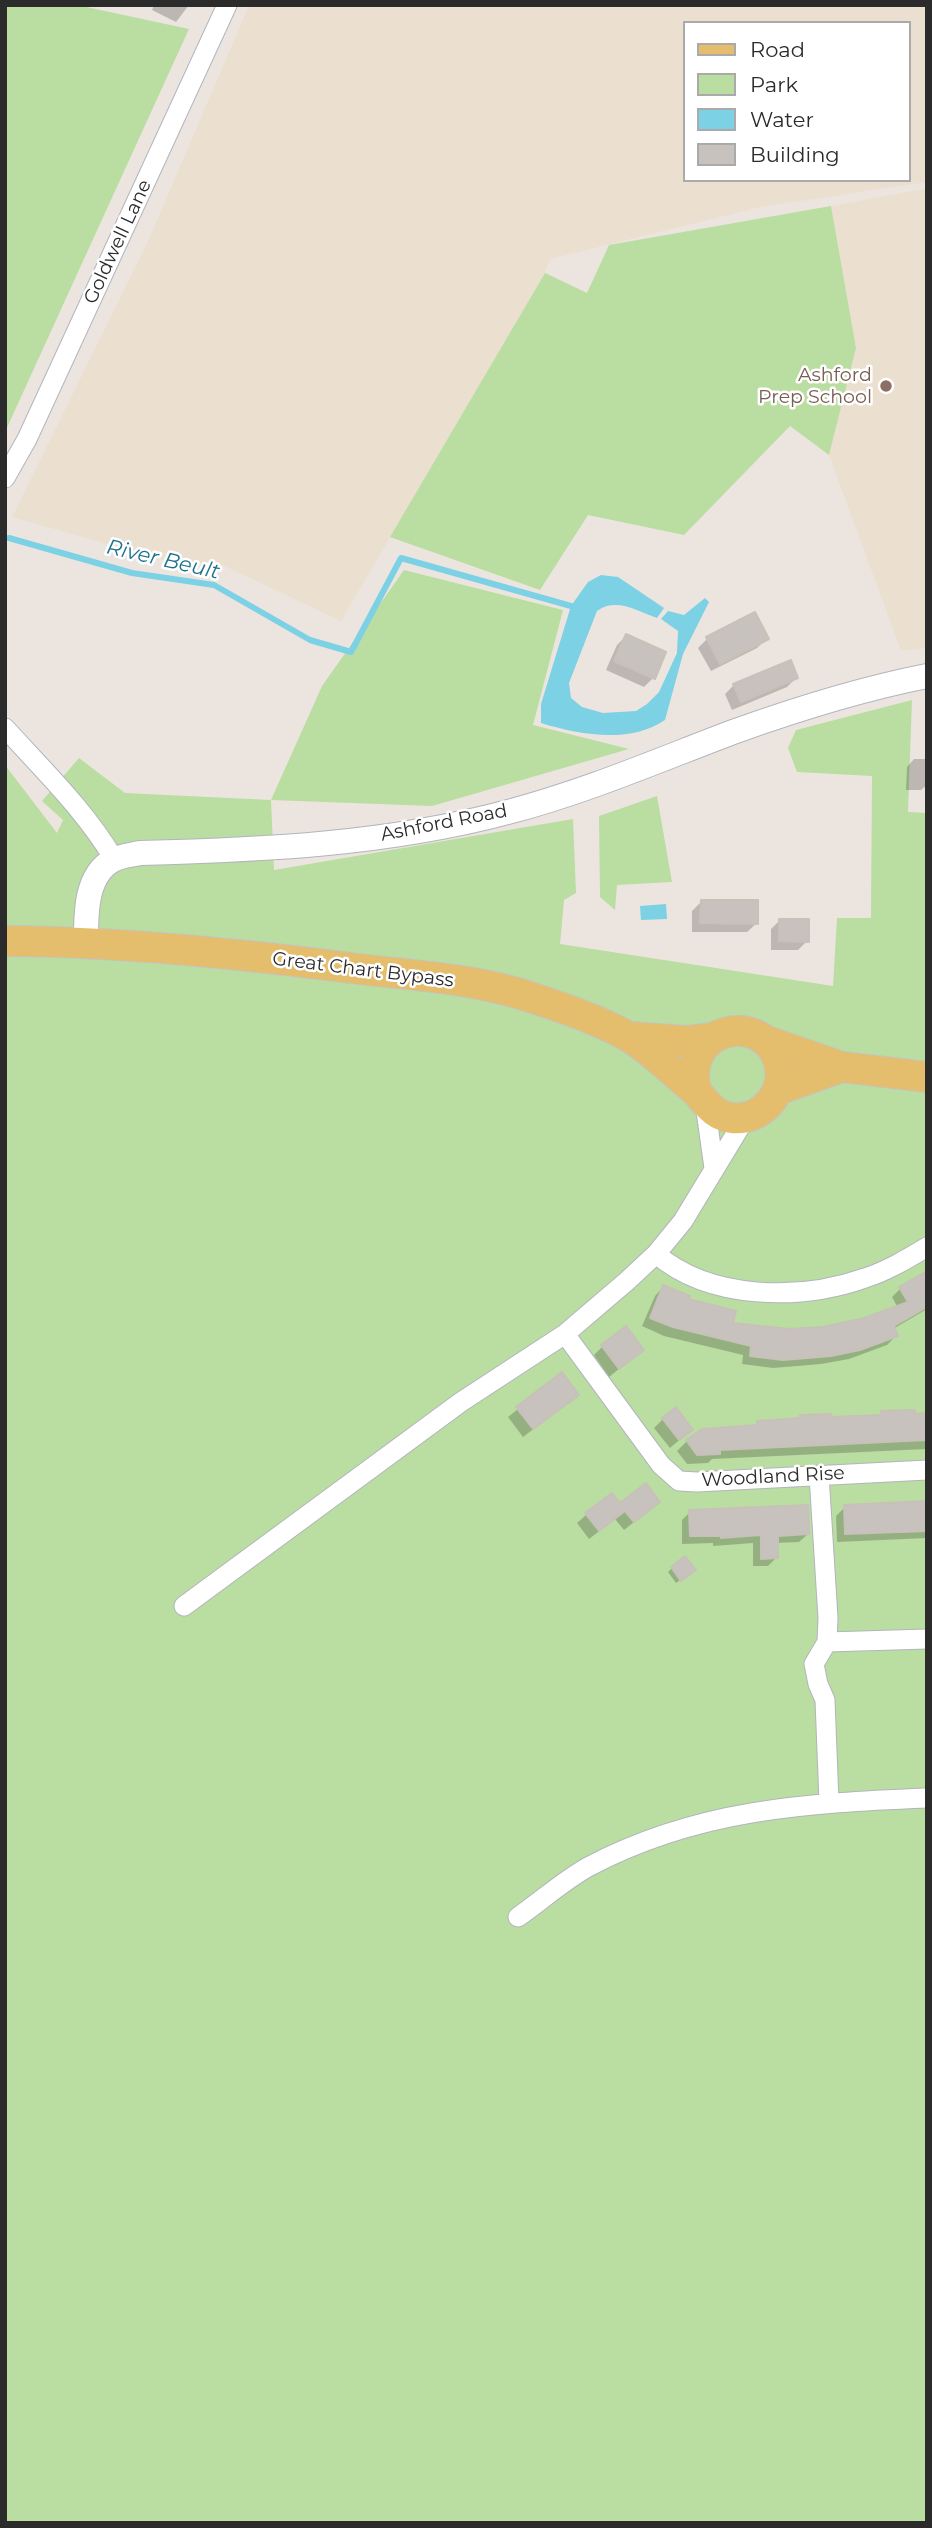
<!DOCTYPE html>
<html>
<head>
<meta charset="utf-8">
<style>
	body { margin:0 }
	#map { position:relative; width:932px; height:2528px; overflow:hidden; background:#ece5df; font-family:Montserrat,sans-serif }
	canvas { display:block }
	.frame { position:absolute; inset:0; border:7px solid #2b2b2b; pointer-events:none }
	.legend { position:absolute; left:683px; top:21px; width:228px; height:161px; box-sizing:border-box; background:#fff; border:2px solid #aaa; margin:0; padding:9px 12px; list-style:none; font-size:21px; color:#2b2b2b }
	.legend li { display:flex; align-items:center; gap:14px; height:35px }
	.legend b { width:35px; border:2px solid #aaa }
</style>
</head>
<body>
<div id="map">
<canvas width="932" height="2528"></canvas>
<div class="frame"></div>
<ul class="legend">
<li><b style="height:9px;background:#e4be6c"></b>Road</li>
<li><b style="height:19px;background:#badda1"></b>Park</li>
<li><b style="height:19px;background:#7cd1e4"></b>Water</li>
<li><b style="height:19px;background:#c7c2be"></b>Building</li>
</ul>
</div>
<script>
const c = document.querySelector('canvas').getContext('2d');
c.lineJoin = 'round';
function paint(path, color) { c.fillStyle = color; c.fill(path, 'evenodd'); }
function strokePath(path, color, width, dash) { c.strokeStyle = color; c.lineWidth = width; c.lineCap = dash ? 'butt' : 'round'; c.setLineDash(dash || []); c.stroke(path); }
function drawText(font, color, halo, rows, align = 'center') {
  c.font = font + ' Montserrat,sans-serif'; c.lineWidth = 5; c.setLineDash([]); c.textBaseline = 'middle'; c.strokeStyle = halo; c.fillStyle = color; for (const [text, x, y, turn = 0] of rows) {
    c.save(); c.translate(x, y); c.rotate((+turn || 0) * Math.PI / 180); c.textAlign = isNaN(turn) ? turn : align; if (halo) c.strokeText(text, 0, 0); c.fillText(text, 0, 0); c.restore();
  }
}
paint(new Path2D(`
	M249,5H927V182L761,207L550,259L545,273L341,621L220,564L171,562L12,517L148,241ZM685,23H909V180H685Z
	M927,188V648L901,651L829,455L856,348L831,206Z`), '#ebe0d0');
paint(new Path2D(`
	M5,5H77L189,29L5,432Z
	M831,206L856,348L829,455L790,426L684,535L588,515L540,590L390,537L545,273L587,293L609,245Z
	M404,570L563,610L533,725L629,749L432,806L271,800L274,870L573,819L576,893L564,900L560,944L833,986L837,918H871L872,776L797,772L788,748L796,730L912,700L908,812L927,813V2523H5V765L57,833L63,820L42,801L79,758L125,793L271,800L322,686Z
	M657,796L672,882L617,885L615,910L600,897L599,816Z`), '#badda1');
paint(new Path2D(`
	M601,575L618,577L664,608L657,618C637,611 616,597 597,611L569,683L571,698L582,707L603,713L636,711L647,704L659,692L677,653L678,631L661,619L668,611L684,615L705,598L709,602L683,654L665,720C630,744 580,735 541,723V704L571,606L588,582Z
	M666,904L667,919L641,920L640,906Z`), '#7cd1e4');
paint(new Path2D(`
	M154,5H189L176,22L152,10Z
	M626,636L653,678L644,687L606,670L617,645Z
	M707,639H766L757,648L711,671L698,648Z
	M796,678L787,687L732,710L725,694L734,685Z
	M914,759H927V785L921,790H906L907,767Z
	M701,902L757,923L747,932H692V911Z
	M780,920L807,941L798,950H771V929Z
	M927,1276V1309L893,1329L896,1336L887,1345L849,1359L821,1364L773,1368L742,1364L743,1355L664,1336L642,1326L655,1296L663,1287L731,1325L789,1331L823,1328L865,1320L898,1308L892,1297L900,1289Z
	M603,1346L642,1350L609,1377L594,1355Z
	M561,1375L568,1403L523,1437L508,1417Z
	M881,1413L927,1415V1449L712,1459L708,1463L687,1464L677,1451L687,1441L752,1428L758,1422L798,1420L800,1417H877Z
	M663,1419L691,1430L670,1448L654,1428Z
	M927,1502V1538L837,1542L836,1516L845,1507Z
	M619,1506L649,1510L624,1530L615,1519L589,1539L577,1523L586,1515Z
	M690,1512L808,1534L799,1542L776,1543V1558L768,1566H753V1543L713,1546V1543L682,1544V1520Z
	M672,1568L689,1574L676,1583L668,1572Z`), '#0003');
strokePath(new Path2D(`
	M9,538L132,573L214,585L310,640L351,652L401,558L571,606`), '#7cd1e4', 6);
const building = new Path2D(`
	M755,612L769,639L720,664L706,637Z
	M626,634L666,652L655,679L614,661Z
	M791,660L798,678L741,702L733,684Z
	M701,900H758V924L700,923Z
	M779,919H809V942L779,941Z
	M927,1271V1307L894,1326L898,1336L860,1350L831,1356L783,1360L750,1356L751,1346L673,1327L650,1318L663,1285L690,1296L689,1299L736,1311L733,1323L789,1329L823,1327L864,1318L908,1302L899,1287Z
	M626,1326L644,1350L619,1369L601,1345Z
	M562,1372L579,1395L533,1429L516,1407Z
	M676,1407L693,1430L679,1440L662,1418Z
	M915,1410V1414L927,1413V1440L720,1450V1454L697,1455L686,1440L702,1429L757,1425V1421L800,1418V1415L831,1414V1417L881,1415V1411Z
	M646,1483L660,1502L634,1522L625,1511L599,1531L585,1513L612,1493L620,1503Z
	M927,1501V1531L845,1534L844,1505Z
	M808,1505L809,1534L778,1536V1558L761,1559V1535L721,1538V1536H690L689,1510Z
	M685,1556L696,1570L681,1581L671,1567Z`);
paint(building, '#c7c2be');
strokePath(building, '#c7c1b8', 2);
const minor = new Path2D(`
	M5,478L27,439L227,5
	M5,728C44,771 84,809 114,859
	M705,1104L714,1168
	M656,1254C710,1300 800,1301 865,1278C887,1271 907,1259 927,1247
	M565,1334L661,1465L679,1481L697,1482L927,1470
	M819,1475L828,1618L827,1642L814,1664L818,1684L825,1700L829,1802
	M184,1606L461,1402L565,1334L627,1281L656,1254L683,1221L746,1117
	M827,1642L927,1639
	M518,1917C541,1901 563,1881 588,1867C697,1809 807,1803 927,1798`);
const tertiary = new Path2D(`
	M86,942C86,915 85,875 113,860C120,856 131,855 140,853C263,850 388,844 508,812C585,792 659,760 733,732C797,709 861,689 927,676`);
const primary = new Path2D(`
	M5,941C124,942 241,954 359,969C417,976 480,979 536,999C567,1009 601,1021 629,1037C651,1050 671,1071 691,1087C705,1098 710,1115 732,1118C761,1121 787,1093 779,1063C765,1010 681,1025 696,1091
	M630,1037L687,1041L713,1038
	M764,1040L842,1067L927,1077
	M778,1090L842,1067`);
strokePath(minor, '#b2b5bd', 21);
strokePath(tertiary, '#b2b5bd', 26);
strokePath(primary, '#c4c4c4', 32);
strokePath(minor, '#fff', 19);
strokePath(tertiary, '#fff', 24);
strokePath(primary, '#e4be6c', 30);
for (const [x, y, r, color] of [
	[886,386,7,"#8d6e63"]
]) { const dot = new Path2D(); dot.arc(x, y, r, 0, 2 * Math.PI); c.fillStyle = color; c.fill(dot); strokePath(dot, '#fff', 2.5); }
drawText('19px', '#2b2b2b', '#fff', [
	["Goldwell Lane",118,242,-65],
	["Ashford Road",444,823,-11],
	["Great Chart Bypass",363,970,7],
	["Woodland Rise",773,1477,-3]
]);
drawText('19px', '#785e54', '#fff', [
	["Ashford",872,375],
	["Prep School",872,397]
], 'right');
drawText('italic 21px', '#1a7290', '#fff', [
	["River Beult",163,560,13]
]);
</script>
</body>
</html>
